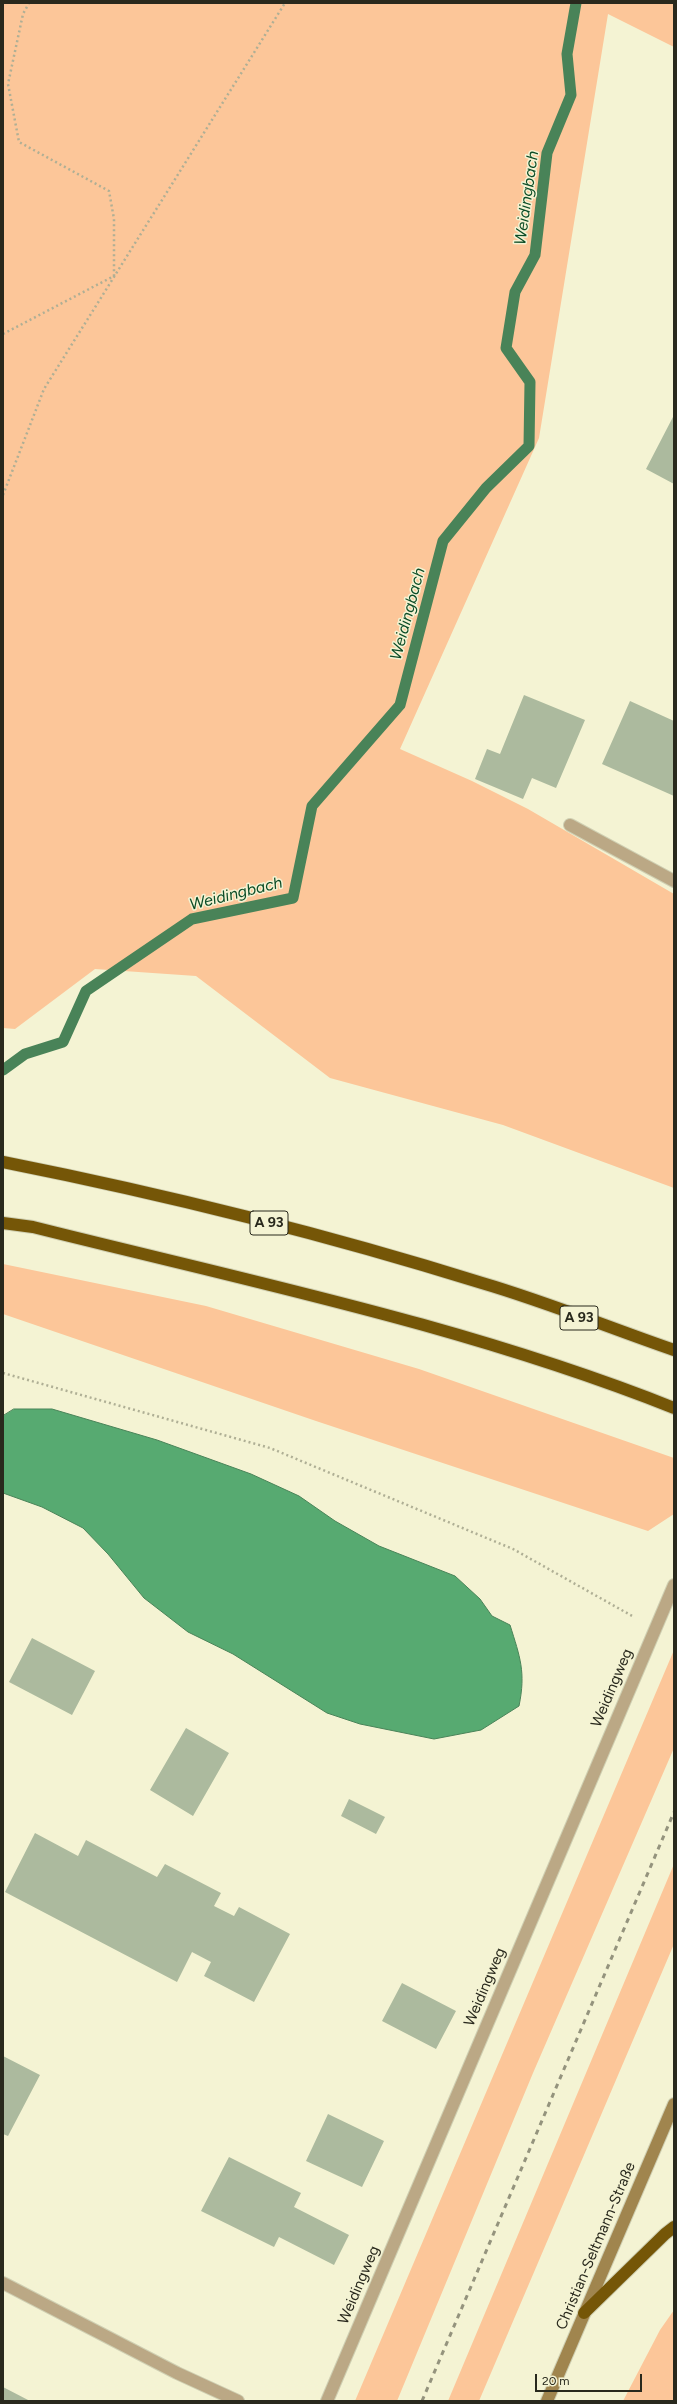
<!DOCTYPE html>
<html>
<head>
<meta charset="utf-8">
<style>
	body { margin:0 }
	#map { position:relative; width:677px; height:2404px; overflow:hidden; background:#f4f3d3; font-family:Figtree,sans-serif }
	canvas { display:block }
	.frame { position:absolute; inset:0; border:4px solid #29291d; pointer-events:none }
	.scale { position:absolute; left:535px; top:2374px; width:107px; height:18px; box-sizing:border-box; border:2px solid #29291d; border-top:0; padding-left:5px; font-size:12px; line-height:14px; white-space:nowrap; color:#29291d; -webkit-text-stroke:3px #f4f3d3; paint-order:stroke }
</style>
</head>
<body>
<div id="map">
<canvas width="677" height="2404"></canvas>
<div class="frame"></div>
<div class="scale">20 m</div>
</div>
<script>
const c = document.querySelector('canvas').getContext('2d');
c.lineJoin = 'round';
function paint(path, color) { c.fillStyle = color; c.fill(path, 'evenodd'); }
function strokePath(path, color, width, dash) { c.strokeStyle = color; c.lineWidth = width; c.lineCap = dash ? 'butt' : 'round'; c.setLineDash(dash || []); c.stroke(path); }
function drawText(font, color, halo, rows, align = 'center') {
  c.font = font + ' Figtree,sans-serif'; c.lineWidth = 3; c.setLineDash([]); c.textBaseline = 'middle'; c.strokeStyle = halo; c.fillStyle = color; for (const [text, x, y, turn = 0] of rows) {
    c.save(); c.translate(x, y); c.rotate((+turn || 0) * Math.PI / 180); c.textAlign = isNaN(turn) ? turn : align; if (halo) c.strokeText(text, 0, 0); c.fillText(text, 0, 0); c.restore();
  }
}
paint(new Path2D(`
	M3,3H674V47L608,14L539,438L400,749L472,781L528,809L674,894V1188L503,1125L330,1078L196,976L95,969L15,1029L3,1028Z
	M3,1264L206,1306L419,1369L674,1458V1514L648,1531L316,1421L3,1314Z
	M674,1650V1748L533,2073L397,2401H355Z
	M674,1864V1944L479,2401H448Z
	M674,2310V2401H623L660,2330Z`), '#fcc699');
const water = new Path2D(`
	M14,1409H52L157,1440L251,1474L299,1496L335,1521L379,1546L455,1576L480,1599L492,1616L510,1625C520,1657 526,1672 519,1706L481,1730L434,1739L360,1724L327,1713L233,1654L188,1632L144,1598L108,1554L83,1528L42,1507L3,1493V1416Z`);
paint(water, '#57aa71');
strokePath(water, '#498358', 1);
strokePath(new Path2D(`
	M3,1070L25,1054L63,1042L86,991L192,919L293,898L312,806L400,705L443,541L486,488L529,446L530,382L506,348L515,292L535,255L547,153L571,95L567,54L576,3`), '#498358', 11);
paint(new Path2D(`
	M674,415V484L646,469Z
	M524,695L585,720L556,788L532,778L523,799L475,779L487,749L500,754Z
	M630,701L674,721V796L602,764Z
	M32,1638L95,1671L72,1715L9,1682Z
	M186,1728L229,1753L193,1816L150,1790Z
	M349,1799L385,1817L376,1834L341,1816Z
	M35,1833L78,1856L86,1840L157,1877L165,1864L221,1893L214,1906L234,1916L239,1907L290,1934L254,2002L204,1976L211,1962L192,1952L177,1982L5,1892Z
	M402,1983L456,2011L436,2049L382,2021Z
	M3,2056L40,2075L8,2136L3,2134Z
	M328,2114L384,2141L362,2187L306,2161Z
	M229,2157L301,2193L294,2207L349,2235L334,2265L279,2237L274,2247L201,2211Z
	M3,2387L30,2401H3Z`), '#acba9e');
const minor = new Path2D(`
	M570,825L674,881
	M3,2283L177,2373L238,2401
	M327,2401L674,1585`);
const secondary = new Path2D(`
	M547,2401L674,2104`);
const motorway = new Path2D(`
	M3,1162C164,1194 325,1234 482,1283C547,1302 610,1328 674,1350
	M3,1223L33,1227C248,1281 468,1326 674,1408
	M584,2313L665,2234L674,2227`);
strokePath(minor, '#cfcfb2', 14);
strokePath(secondary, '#cfcfb2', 14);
strokePath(motorway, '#cfcfb2', 14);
strokePath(new Path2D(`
	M3,334L114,276V219L109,191L19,142L8,84L23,14L29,3
	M3,495L44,389L285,3
	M3,1373L270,1448L513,1549L634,1617`), '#afaf95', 2.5, [2, 3]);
strokePath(minor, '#bba885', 12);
strokePath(secondary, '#a0854e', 12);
strokePath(motorway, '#755607', 12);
strokePath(new Path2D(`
	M422,2401L674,1812`), '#94937d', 3, [5, 5]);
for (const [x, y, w] of [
	[269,1223,38],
	[579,1318,38]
]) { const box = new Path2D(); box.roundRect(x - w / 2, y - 12, w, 24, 3); c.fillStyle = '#f4f3d3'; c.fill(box); strokePath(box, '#29291d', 1); }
drawText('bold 14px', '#29291d', null, [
	["A 93",269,1223],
	["A 93",579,1318]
]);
drawText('15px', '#29291d', '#f4f3d3', [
	["Weidingweg",612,1688,-67],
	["Weidingweg",485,1987,-67],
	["Christian-Seltmann-Straße",596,2246,-67],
	["Weidingweg",359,2285,-67]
]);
drawText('italic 16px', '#0c4c26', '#f4f3d3', [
	["Weidingbach",527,198,-82],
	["Weidingbach",408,614,-75],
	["Weidingbach",236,894,-14]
]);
</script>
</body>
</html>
